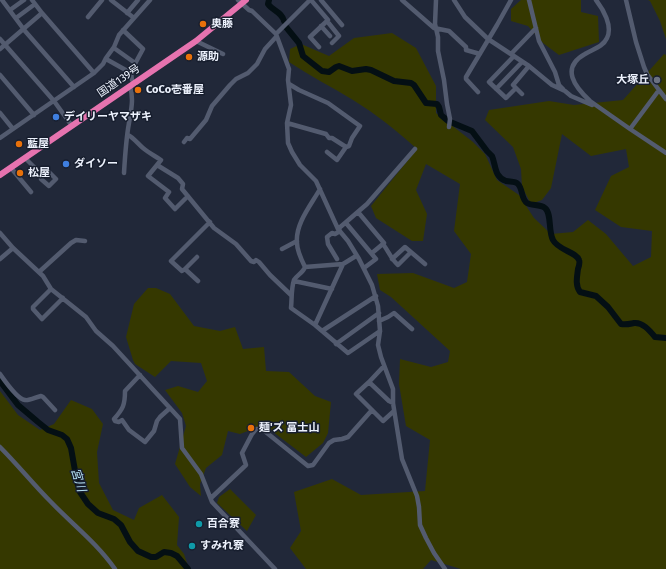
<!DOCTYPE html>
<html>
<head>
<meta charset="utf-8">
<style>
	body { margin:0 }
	canvas { display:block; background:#212839 }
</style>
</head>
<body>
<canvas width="666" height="569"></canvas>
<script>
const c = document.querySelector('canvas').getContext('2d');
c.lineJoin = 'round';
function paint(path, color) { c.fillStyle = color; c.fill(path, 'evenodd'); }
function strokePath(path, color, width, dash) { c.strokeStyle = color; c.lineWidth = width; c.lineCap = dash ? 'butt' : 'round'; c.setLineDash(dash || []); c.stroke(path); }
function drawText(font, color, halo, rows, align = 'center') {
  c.font = font + ' "Fira Sans","Noto Sans JP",sans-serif'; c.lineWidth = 3; c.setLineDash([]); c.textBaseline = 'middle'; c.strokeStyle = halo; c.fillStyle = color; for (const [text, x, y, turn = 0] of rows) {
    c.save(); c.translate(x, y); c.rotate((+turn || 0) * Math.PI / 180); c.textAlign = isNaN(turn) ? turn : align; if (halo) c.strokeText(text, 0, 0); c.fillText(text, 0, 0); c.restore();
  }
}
paint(new Path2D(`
	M521,0H581V12L598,16L599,42L559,55L543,43L528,26L511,21V9Z
	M648,0H666V39L660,21L650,1Z
	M392,33L416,48L436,86V113L473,142L485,154L497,180L519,195L534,218L551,234L573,232L588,220L606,234L633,266L651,257L652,231L621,227L595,210L611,176L629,167L626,149L591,156L562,134L551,188L542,200L531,204L522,187L521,169L513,147L485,120L489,110L549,101L574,105L623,100L664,54L666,55V569H461L431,560L423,569H306L290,548L301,531L294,492L332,479L361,495L425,491L430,440L406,426L399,384L400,359L431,367L448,362L450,351L391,297L380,290L377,274L413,273L454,288L467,282L471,254L454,231L460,184L426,164L416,190L427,214L423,241H412L376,218L371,206L417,149C397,131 376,114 353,100C332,87 310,76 289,62L290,49L301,44L329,56L354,38Z
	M148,288H156L170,294L194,326L220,331L235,327L243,349L264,347L266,371L289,372L315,396L331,402L328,433L323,443L306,457L264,425L240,434L228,431L222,455L206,468L200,484L201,496L190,487L175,464L186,426L182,413L165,390L178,386L198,392L207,381L201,363L171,361L155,377L135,364L133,360L126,337L134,304Z
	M0,391L18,415L40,430L54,424L71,400L92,409L103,424L97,452L99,483L113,510L134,520L139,508L162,495L179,517L177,545L184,554L189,569H0Z
	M230,489L256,515L247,531L217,503L219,497Z`), '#353800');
strokePath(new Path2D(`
	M269,0L268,4C273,11 282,12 284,21
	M286,27L299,43L303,56L322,71L329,72L336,67L339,66L352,71L366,69L371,70L394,81L411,83L414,85L426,103L437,104L439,107L441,115L448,121L472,131L487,151L492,156C496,165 494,177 506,181C510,182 515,181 518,184C523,189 521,199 527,203C532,206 540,204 545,208C552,214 548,231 553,240C558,250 576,252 579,260C580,262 579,266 578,269C577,277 575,285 580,292L596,296L608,307L621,324C626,325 629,324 634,323C643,322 650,331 655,337L666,338
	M0,381L18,405L38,422L48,430L62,435L67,439L71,448L77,482L80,492L88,504L98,513L114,519L121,525L130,542L138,551L151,557H156L164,552L171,553L177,556L188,569`), '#040f14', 6);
strokePath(new Path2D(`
	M2,0L25,31L74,87
	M32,0L42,13L94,73
	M111,0L134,18
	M238,0L249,10L252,11L276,34L289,69L288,80L291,105L287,123L288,143L292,152L300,165L316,181L338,229L348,241L359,259L372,285L378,306L380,331L378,345L381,357L393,389V403L402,459L417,496L419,507L420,525L426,538L434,553L445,569
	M311,0L328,20L310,37L319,47
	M321,0L342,25
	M402,0L434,28L449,31L466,47V50L480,54
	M436,0L435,24L438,37V51L444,80L447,104L450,119L449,127
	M454,0L465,17L488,39L529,66L552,85L565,91L571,96L592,105
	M529,0L539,41L555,72L559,85L563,89
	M596,0C603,9 613,26 607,38C603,47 593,49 585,54C560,68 575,87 590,101L630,129L666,153
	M626,0L636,42L644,67L647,74L659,90L630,129
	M10,10L24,0
	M127,13L138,0
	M88,17L102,0
	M16,18L35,4
	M327,21L339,36L332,43
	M321,26L330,36
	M123,30L143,49L130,73
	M276,34L310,0
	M0,39L54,101L72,126
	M196,41L223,54
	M114,48L135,63
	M0,49L42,13
	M511,54L536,28
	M514,56L489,82L506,98L516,88
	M106,59L131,73L132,80
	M0,75L34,115
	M289,84L299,90L328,103L360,126L352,138L349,146L346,147L337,160L327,152
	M496,89L522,62
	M659,90L666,99
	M478,92L466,79V77L497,25L511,0
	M522,94L513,85L529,66
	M0,113L13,129
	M287,123L326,134L329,138H332L346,147
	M128,135C134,138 138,144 143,148C149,153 155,156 161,160L157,165L178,178L183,184L182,189L214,228L236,244L251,261L254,262L256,260L259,262L270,275L291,295
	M0,138L94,73L103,64L106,58L114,47L119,35L150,0
	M184,142L187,138L190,139L206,120L212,106L230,85L236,79L248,73L257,64L265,49L276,37
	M25,158L42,175L41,179L49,186L56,179L48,171L42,175
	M157,165L148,176L169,192L165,198L175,209L188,196
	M11,168L31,192
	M124,173C125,156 126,139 129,123C131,110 134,100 130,86
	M320,189C311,205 295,224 297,243C297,250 302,261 305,267C303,273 297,275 294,280C291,289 292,299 291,308L315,325L348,353L380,331
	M358,212L384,243L372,253
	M346,223L376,259L364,268
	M338,229L367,204L415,149
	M0,233L13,248L43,276L51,289L86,317L96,331L113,346L180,419L182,448L201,474L212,502L275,569
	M383,244C389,252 391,259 398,265L411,252
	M282,249L297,241
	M0,259L13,248
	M337,259L328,244L327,237L332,233L335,234L340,231
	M392,259L405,247L425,264
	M305,267L343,264
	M185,269L197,257
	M39,272L71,243L76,240L85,241
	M198,281L185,269L182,271L171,261L210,222
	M294,281L332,289
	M51,289L33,307V309L42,319L63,298
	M379,321L388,317L394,313L412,329
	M315,325L343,264L356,256
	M322,331L376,296
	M336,344L379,313
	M0,374C5,381 17,399 25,400C29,401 36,397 41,396L43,397L55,410
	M140,375L125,391C125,405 123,409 114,419L115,421L119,422L122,420L129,430L145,442L154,431L157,421L160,417L170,408
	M369,382L384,366
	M372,410L356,394L369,382L389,401L393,403
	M0,447C18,465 33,484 51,502C72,524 97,543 115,569
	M211,498L246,465L242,453L252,434L256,429H262L308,466L313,465L329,443L334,440L342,439L348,437L372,410L383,421L394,411`), '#535b6f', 4.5);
strokePath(new Path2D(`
	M0,175L196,41L246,0`), '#e673af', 6);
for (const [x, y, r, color] of [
	[203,24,4,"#e8710a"],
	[189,57,4,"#e8710a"],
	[657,80,4,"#6b7280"],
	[138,90,4,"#e8710a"],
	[56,117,4,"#3f7fe0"],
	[19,144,4,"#e8710a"],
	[66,164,4,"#3f7fe0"],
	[20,173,4,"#e8710a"],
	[251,428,4,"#e8710a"],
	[199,524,4,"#0f9aa8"],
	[192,546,4,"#0f9aa8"]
]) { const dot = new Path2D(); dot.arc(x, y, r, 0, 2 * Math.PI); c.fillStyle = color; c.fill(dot); strokePath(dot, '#171e2e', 1.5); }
drawText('bold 11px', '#edf2fd', '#171e2e', [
	["奥藤",211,24],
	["源助",197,57],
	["大塚丘",649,80,"right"],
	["CoCo壱番屋",146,90],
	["デイリーヤマザキ",64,117],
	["藍屋",27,144],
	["ダイソー",74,164],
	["松屋",28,173],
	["麺'ズ 冨士山",259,428],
	["百合寮",207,524],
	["すみれ寮",200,546]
], 'left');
drawText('11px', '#edf2fd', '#171e2e', [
	["国道139号",119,81,-34]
]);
drawText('italic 12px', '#b4dff2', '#171e2e', [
	["宮川",78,480,73]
]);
</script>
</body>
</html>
